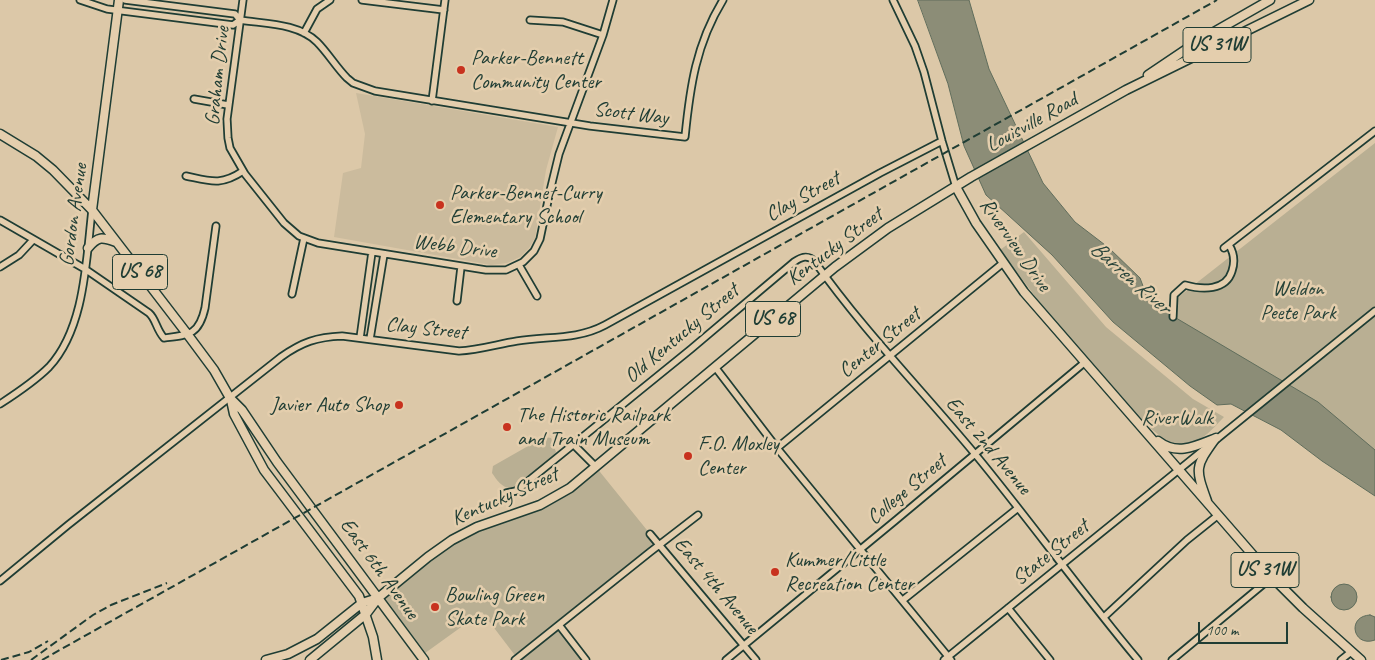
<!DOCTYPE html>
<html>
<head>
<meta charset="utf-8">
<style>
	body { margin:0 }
	#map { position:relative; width:1375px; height:660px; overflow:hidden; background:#dcc8a8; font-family:Caveat,sans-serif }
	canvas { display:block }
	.scale { position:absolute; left:1198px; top:622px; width:90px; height:22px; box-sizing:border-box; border:2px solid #1f3d34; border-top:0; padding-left:6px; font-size:15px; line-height:18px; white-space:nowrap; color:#1f3d34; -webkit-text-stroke:4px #e4cead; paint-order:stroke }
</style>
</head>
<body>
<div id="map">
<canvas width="1375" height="660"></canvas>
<div class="scale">100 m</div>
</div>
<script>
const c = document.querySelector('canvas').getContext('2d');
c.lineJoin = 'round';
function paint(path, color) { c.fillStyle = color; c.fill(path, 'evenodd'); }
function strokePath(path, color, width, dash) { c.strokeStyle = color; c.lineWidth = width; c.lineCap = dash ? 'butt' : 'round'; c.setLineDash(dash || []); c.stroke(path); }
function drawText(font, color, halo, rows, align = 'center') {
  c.font = font + ' Caveat,sans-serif'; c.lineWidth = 5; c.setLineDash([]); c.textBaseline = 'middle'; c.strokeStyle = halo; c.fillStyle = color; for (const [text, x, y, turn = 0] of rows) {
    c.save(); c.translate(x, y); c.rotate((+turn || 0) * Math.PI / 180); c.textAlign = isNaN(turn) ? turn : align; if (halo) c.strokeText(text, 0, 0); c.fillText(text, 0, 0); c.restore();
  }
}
paint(new Path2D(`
	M356,93L558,127L546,170L535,238L529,248L520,257L507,263L491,265L334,237L343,173L361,168L365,134Z`), '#cbbb9d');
paint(new Path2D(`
	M1375,143V450L1162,310Z
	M1024,232L1106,327L1193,399L1224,417C1208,434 1199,445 1174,447L1145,424L1047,312L1000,250Z
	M544,437L551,438L556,452L554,455L513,488C502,489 497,480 492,473L493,466Z
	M596,467L659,545L559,624L587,660H515L517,658L482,612L421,656L378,598L455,538L554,498Z`), '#b9af93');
const water = new Path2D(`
	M918,0H969L989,69L1043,183L1075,222L1109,248L1140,278L1149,302L1318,402L1375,450V496L1322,461L1281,430L1231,404L1217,405L1190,386L1113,322L1052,255L986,195L964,146L948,84Z
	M1331 597a13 13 0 1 1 26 0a13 13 0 1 1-26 0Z
	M1370,615L1375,617V640C1353,648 1346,616 1370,615Z`);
paint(water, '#8c8d77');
strokePath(water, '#606d5c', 1);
const minor = new Path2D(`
	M80,0L107,9L233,25L240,20C265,24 298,23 317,42C328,53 336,67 347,78L353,83L375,91L590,126L685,137C690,87 696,44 723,0
	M125,0L235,14L240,20
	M243,0L227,119L228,138L230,148L245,174L284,223L299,236L318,243L486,270H506L523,262L534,251L540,239L550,191L559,154L603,35L613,0
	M362,0L444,10
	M893,0L915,46L924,72L942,141L956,187
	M530,20L563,22L603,35
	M304,33L317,9L330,0
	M194,99L228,105
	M432,101L445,0
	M186,176C210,181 221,186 243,171
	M0,220L85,269L149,313C156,319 156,329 164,338C189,335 199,335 205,308L216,226
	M1224,248L1375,131
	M519,265L537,296
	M0,267L19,255L33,240
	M292,294L304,238
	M457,301L461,267
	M1173,317L1174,295L1185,285C1202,290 1226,291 1232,271C1235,262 1234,253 1229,245
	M360,338L372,252
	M370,339L384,254
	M715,367L777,448L951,660
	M0,404C17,393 35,381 49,367C85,328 86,261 92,210
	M574,445L596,467
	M777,448L1003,263
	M506,493L516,491L691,349L794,262C801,257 808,254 815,262C863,330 922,390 975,454C1031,522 1082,593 1138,660
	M650,534L756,660
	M0,581L68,525L281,357C302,342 317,337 342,336L459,351C479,350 498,344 517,341C548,336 577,340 605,325L880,173L942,141
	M903,600L1018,508
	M1008,608L1050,660
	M1104,617L1187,540L1217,516
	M559,625L586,660
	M515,660L650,552L698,515
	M726,660L896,520L1084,363
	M944,660L1375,311
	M1172,660L1272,577
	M1341,660L1351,652`);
const major = new Path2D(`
	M1148,75L1200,40L1270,0
	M0,134L36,156L53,170L92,210L188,335L214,370L230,398L242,410L277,462L424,660
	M956,187L976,223L1024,292L1272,577L1303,608L1361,660
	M92,210L119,0
	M88,248C98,236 102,237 116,242
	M231,400L234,414L264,470L359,596L373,637L377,660
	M1158,441C1177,456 1196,446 1216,438
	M1207,501C1195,468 1195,467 1215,439
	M266,660L288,654L317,639L362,603L378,598
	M310,660L366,614L378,598L428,557L452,540L477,527L540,505L570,488L835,267L888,228L971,177L1126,90L1309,0`);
strokePath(minor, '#1f3d34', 9);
strokePath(major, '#1f3d34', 11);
strokePath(minor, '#e4cead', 5.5);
strokePath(major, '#e4cead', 8);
strokePath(new Path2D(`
	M1,660L29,652L48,641
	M31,660L93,615L111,605L167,583
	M42,660L1217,0`), '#1f3d34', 2, [8, 4]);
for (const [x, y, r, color] of [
	[461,70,5,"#c8321e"],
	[440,205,5,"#c8321e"],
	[399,405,5,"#c8321e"],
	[507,427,5,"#c8321e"],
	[688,456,5,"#c8321e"],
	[775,572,5,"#c8321e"],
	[435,607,5,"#c8321e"]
]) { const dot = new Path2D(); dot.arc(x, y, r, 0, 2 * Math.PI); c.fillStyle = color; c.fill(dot); strokePath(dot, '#e4cead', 2); }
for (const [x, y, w] of [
	[1217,45,68],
	[140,272,55],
	[773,319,55],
	[1265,570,68]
]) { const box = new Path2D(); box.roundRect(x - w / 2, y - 17.5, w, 35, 4); c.fillStyle = '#e4cead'; c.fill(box); strokePath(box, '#1f3d34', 1); }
drawText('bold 20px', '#1f3d34', null, [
	["US 31W",1217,45],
	["US 68",140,272],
	["US 68",773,319],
	["US 31W",1265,570]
]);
drawText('21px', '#1f3d34', '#e4cead', [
	["Parker-Bennett",471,58],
	["Community Center",471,82],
	["Parker-Bennet-Curry",450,193],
	["Elementary School",450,217],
	["Javier Auto Shop",389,405,"right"],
	["The Historic Railpark",517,415],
	["and Train Museum",517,439],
	["F.O. Moxley",698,444],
	["Center",698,468],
	["Kummer/Little",785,560],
	["Recreation Center",785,584],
	["Bowling Green",445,595],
	["Skate Park",445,619]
], 'left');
drawText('21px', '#1f3d34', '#e4cead', [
	["Graham Drive",218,76,-84],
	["Scott Way",631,114,7],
	["Louisville Road",1032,123,-29],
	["Clay Street",803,197,-29],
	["Gordon Avenue",74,215,-82],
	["Riverview Drive",1015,245,55],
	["Webb Drive",455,247,7],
	["Kentucky Street",835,247,-37],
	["Clay Street",426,329,6],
	["Old Kentucky Street",682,334,-40],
	["Center Street",880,343,-39],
	["East 2nd Avenue",988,446,50],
	["College Street",907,490,-40],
	["Kentucky Street",505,497,-24],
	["State Street",1051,553,-39],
	["East 6th Avenue",379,569,54],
	["East 4th Avenue",716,586,50]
]);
drawText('21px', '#274339', '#e4cead', [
	["Weldon",1298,289],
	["Peete Park",1298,313],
	["RiverWalk",1177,418]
]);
drawText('italic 22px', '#2a453b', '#e4cead', [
	["Barren River",1130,278,41]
]);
</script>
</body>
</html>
